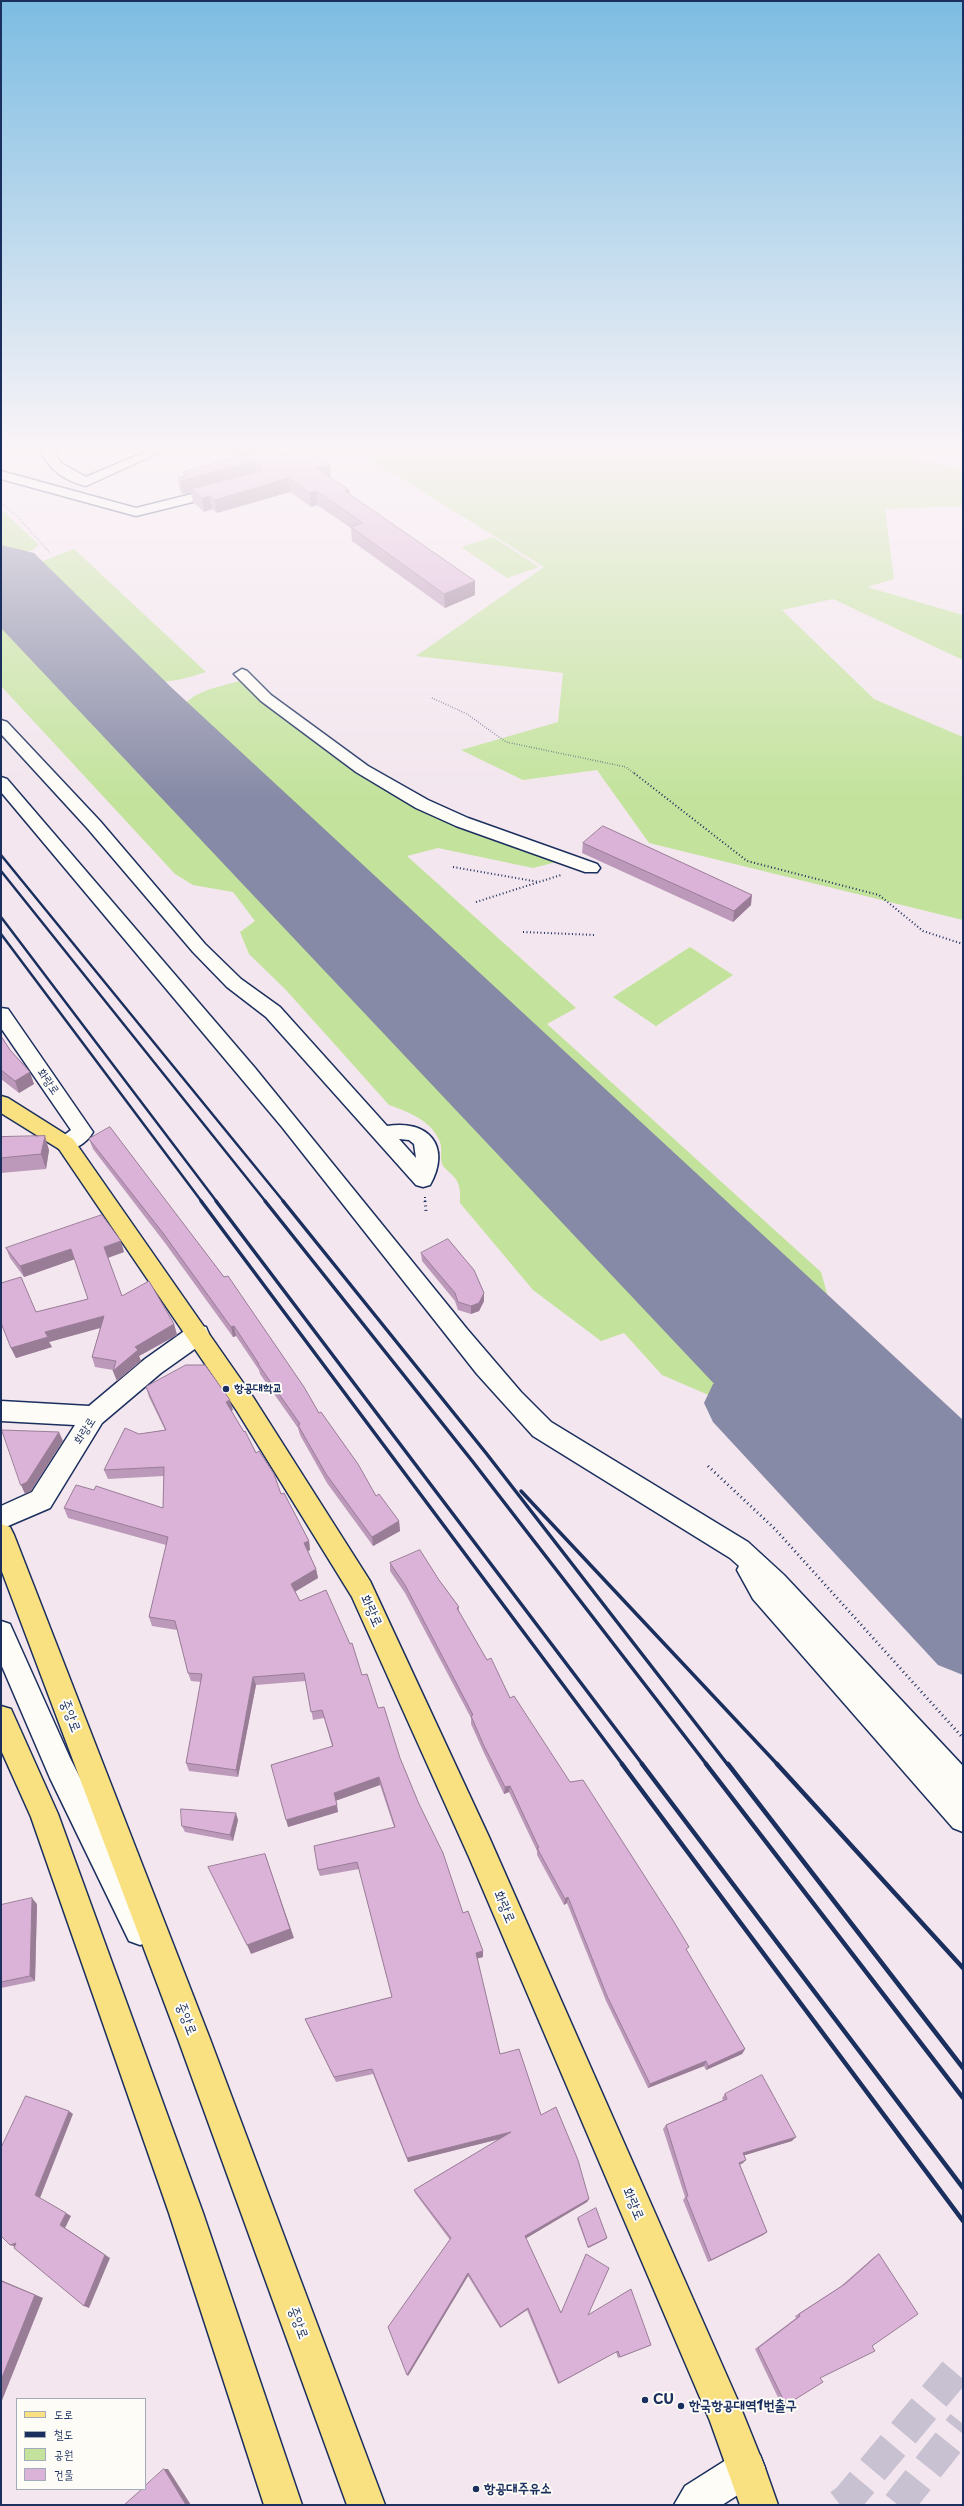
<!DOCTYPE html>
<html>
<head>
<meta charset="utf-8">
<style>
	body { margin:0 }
	#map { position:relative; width:964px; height:2506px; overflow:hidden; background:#f3e6ee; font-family:"Playpen Sans","Poor Story",sans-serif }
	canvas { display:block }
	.frame { position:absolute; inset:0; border:2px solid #1b2f5e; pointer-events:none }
	.legend { position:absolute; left:16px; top:2398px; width:130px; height:92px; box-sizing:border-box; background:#fdfcf7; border:1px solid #a3aaba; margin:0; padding:5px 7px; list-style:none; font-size:12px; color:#1b2f5e }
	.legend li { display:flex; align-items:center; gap:8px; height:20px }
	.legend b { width:20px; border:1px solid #a3aaba }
</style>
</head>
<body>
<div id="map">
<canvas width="964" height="2506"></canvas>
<div class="frame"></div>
<ul class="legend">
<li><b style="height:5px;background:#f9e181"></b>도로</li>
<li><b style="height:5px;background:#1b2f5e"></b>철도</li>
<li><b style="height:11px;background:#c3e39c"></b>공원</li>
<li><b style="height:11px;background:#dbb2d8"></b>건물</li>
</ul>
</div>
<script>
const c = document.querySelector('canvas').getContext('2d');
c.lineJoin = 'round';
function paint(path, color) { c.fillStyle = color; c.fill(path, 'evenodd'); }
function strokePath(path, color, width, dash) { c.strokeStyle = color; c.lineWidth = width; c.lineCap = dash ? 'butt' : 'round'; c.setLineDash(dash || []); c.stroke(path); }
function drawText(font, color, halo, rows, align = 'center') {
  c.font = font + ' "Playpen Sans","Poor Story",sans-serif'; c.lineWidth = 4; c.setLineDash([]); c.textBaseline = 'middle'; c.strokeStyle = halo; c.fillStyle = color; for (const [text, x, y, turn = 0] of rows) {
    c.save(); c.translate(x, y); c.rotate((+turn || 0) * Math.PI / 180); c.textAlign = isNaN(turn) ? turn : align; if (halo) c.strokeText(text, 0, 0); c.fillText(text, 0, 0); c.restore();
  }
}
paint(new Path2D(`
	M364,449H807L907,459L963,468V506L885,509L894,579L867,587L963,615V660L833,599L782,610L874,699L963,737V920L649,843L597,770L523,780L461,750L558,722L563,673L416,656L544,567L359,452Z
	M1,509L38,544V546L30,551L1,558Z
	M493,537L539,567L507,578L461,547Z
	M74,549L206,672C181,680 158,687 134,676L35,576L34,571L43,561Z
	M1,596L792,1397L764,1407L740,1384L711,1396L662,1375L624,1333L601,1341L533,1290L460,1203C460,1194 461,1184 454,1177C451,1173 446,1170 443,1166C439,1156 443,1150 440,1142C432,1121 409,1112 389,1105L286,990L249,954L240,932L255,921L233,892L193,885L175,874L1,686Z
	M239,681L331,755L404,800L560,861L533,868L438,848L407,856L576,1008L547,1024L821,1272L828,1297L963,1427V1485L181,721L178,716C186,691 217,688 239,681Z
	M690,947L733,975L656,1026L613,997Z`), '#c3e39c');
paint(new Path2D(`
	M814,1358L836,1365L851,1400L891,1415L900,1435L891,1455L868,1463L832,1452V1459L963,1592V1675L938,1665L713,1422L704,1403L713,1384L736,1376L759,1384L786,1412L789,1407L782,1384L792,1365Z`), '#878aa6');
paint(new Path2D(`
	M1,545L34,553L173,689L963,1420V1606L903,1584L1,628Z`), '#878aa6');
strokePath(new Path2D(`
	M840,2505L848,2499L963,2362
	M898,2505L963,2424`), '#c8c1d1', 32, [32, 16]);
const minor = new Path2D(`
	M40,449H52L61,463L86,477L152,449H167L86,486C65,481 48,469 40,449Z
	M1,471L136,508L220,487L226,491L225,494L136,516L1,479Z
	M242,669L247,671L271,695L368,766L428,800L468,818L597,864L600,868L597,872H585L456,826L416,808L356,772L261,701L234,674Z
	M1,720L7,722L100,821L205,944L241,979L280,1007L387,1126C428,1119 452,1146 430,1185L423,1187L416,1185L266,1017L227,987L193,952L88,829L1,734ZM399,1139L409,1140L414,1144L416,1158Z
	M1,777L7,779L255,1068L467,1329L521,1392L551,1422L748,1542L784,1575L963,1766V1832L953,1828L753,1599L737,1570L739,1566L730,1558L533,1436L477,1374L282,1127L1,792Z
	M1,1008L8,1009L93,1132C87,1143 72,1153 59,1149L56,1144L59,1139L71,1130L1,1028Z
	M198,1325L206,1327L209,1334L206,1341L161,1373L102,1423L50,1508L1,1529V1506L32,1492L75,1425L1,1421V1401L89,1406L145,1359L190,1327Z
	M1,1621L10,1624L70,1758L151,1919L155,1930L151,1941L140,1945L129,1941L50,1778L1,1664Z
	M747,2450L760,2455L765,2468L760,2481L722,2505H674L685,2486L734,2455Z`);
const major = new Path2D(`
	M1,1096L8,1098L73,1139L253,1397L370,1581L489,1837L738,2401L765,2468L778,2505H740L710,2421L469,1857L352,1597L237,1411L59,1149L1,1113Z
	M1,1524L10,1527L14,1535L210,2039L385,2505H347L178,2039L1,1569Z
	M1,1706L11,1709L58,1814L203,2213L302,2505H264L169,2213L31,1817L1,1750Z`);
strokePath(minor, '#1b2f5e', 3);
strokePath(major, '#1b2f5e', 3);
strokePath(new Path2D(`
	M1,503L17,516L50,553
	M432,698L467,714L506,742L626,767L635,774`), '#1b2f5e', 1.5, [0.5, 2]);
strokePath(new Path2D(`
	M634,773L747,861L879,895L923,931L963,944
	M453,867L539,882
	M476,902L561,875
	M523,932L595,935
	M425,1197V1202`), '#1b2f5e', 2, [1, 2.5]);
strokePath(new Path2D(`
	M425,1201L426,1211
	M708,1466L775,1529L963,1738`), '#1b2f5e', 3, [1, 3.5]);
paint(minor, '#fdfcf7');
paint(major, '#f9e181');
strokePath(new Path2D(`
	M1,855L284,1202
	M1,871L266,1202
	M1,917L217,1202
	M1,934L202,1202`), '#1b2f5e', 2.5);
strokePath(new Path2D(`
	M201,1201L623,1765
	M216,1201L643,1765
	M265,1201L473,1462L707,1765
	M283,1201L486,1453L728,1765
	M521,1491L778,1765`), '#1b2f5e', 3.5);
strokePath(new Path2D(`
	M622,1764L963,2221
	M642,1764L963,2188
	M706,1764L963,2098
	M728,1764L963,2068
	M777,1764L963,1968`), '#1b2f5e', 4.5);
paint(new Path2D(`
	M232,449H274L281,454L331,477H330L349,490V494L475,595L445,608L352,541L351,528L317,505L311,507L290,492L217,513L212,509L204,512L193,502L191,492L183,494L180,492L178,478L184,477L183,472L237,457L233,453Z
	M583,843L751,905L733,922L582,853Z
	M1,1036L10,1050L34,1084L19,1093L1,1079Z
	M1,1137L49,1150L46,1169L1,1173Z
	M89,1139L319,1413L376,1496L399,1521L400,1531L373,1546L327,1483L300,1435L298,1428L260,1374L259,1370L236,1336L233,1337L165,1243L93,1149Z
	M6,1248L124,1252L108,1258L122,1296L174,1324L177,1335L139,1356L141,1361L117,1381L113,1371V1370L95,1367L92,1357L100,1328L49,1342L52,1347L16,1358L11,1348L36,1312L88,1299L75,1259L24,1277L10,1258Z
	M421,1253L484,1301L479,1311L471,1314L458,1310L455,1301L422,1261Z
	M146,1387L233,1410L231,1411L309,1541L310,1550L308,1551L316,1569L318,1578L295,1591L300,1601L362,1675L378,1708L400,1758L463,1913L483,1957L477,1958L500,2054L541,2115L589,2199L587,2202L526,2238L561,2313L588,2315L651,2345L649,2346L618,2358L616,2352L558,2384L527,2310L500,2328L468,2276L408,2376L450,2240L415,2193L414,2190L500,2139L408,2162L373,2074L336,2082L305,2019L392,1997L359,1869L320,1876L318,1870L394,1827L380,1785L335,1801L338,1812L288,1827L332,1746L324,1718L313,1720L306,1681L256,1685L238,1777L189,1771L186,1763L201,1682L191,1681L188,1673L177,1630L152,1626L149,1617L166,1545L68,1518L64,1508H163L164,1476L108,1479L104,1470L139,1434L165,1430L149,1397Z
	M390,1563L439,1580L459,1607V1613L487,1660L510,1698L687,1951L745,2049L742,2054L706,2070L704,2066L648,2088L606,2001L567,1903L564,1905L537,1855V1851L509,1792L504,1794L484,1753L471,1724V1718L405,1593L390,1571Z
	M238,1820L233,1841L185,1832L182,1826Z
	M37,1904L35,1981L1,1988V1905Z
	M725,2094L792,2141L744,2155L743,2163L740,2165L767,2232L763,2235L708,2262L683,2200L685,2197L663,2129L666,2125L723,2100L722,2098Z
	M578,2218L607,2238L606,2239L588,2248L577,2219Z
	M879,2254L820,2378L786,2405L782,2406L755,2349L796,2318L795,2316L840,2287L874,2257Z`), '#bc99ba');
paint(new Path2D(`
	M254,461L256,475L191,489V492L183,494L181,481Z
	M330,464L331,477L317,481L316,468Z
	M288,478L290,492L217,513L215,500Z
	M349,490L350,504L345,491Z
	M316,491L317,505L311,507L310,493Z
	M210,496L212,509L204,512L202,498Z
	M475,581V595L445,608L444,594Z
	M752,895L751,905L733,922L734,911Z
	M30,1072L34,1084L19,1093L15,1081Z
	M45,1136L49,1150L46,1169L41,1154Z
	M121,1241L124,1252L107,1258L104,1247Z
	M71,1249L75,1259L24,1277L20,1266Z
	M484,1293V1301L479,1311L471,1314V1306Z
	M104,1316L107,1326L49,1342L52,1347L16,1358L11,1348L45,1332Z
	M174,1324L177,1335L139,1356L141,1361L117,1381L113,1371L135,1347Z
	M234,1326L236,1336L233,1337L231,1327Z
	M230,1400L233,1410L229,1412L226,1402Z
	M59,1432L63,1441L31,1491L25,1494L21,1485Z
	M399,1521L400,1531L373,1546L372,1537Z
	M309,1541L310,1550L306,1552L304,1543Z
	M316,1569L318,1578L293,1593L291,1584Z
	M253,1677L256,1685L238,1777L236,1770Z
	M379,1777L380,1785L335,1801L334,1793Z
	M510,1786L509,1792L504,1794L505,1787Z
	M337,1805L338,1812L288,1827L286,1820Z
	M236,1813L238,1820L233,1841L230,1835Z
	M265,1854L294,1938L251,1954L247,1945Z
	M568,1897L567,1903L564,1905L565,1899Z
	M32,1898L37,1904L35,1981L30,1976Z
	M483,1951V1957L476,1959V1953Z
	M745,2049L742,2054L706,2070L708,2066Z
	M706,2061L704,2066L648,2088L650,2084Z
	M69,2111L73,2114L40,2198L35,2195Z
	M511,2132V2136L408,2162L407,2158Z
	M796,2137L792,2141L739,2157L743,2153Z
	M746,2160L743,2163L736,2166L739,2163Z
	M589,2199L587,2202L525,2239V2236Z
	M66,2213L71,2216L65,2228L110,2258L89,2308L84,2306L60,2225Z
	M767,2232L763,2235L708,2262L711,2260Z
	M607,2238L606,2239L588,2248V2247Z
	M16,2243V2247L10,2245Z
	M468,2273V2276L408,2376L407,2375Z
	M1,2280L43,2298L1,2403Z
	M528,2308L527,2310L500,2328L501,2327Z
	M164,2469H168L191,2505H186Z`), '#997d97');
const building = new Path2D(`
	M243,449H274L281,454L300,449H310L330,464L316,468L349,490L345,491L475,581L444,594L351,527L362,523L353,516L316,491L310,493L288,478L215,500L210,496L202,498L191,489L260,471L262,466L254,461L181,481L178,478L187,476L183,472L250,453Z
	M603,826L752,895L734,911L583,843Z
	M1,1036L10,1050L30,1072L15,1081L1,1070Z
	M110,1127L224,1277L228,1276L304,1387L319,1413L321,1412L358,1464L376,1496L379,1494L399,1521L372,1537L326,1474L298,1425L300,1424L258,1364H259L234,1326L231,1327L163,1233L89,1139Z
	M45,1136L41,1154L1,1158V1137Z
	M102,1215L121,1241L104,1247L122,1296L149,1281L174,1324L135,1347L138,1350L113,1371L116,1361L92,1357L104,1316L45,1332L48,1337L11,1348L1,1323V1283L21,1277L36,1312L88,1299L71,1249L20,1266L6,1248Z
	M448,1239L474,1270L484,1293L479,1303L471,1306L458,1302L455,1293L421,1253Z
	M186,1365H205L230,1400L226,1402L244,1432L245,1431L256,1453L259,1451L274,1474L281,1494L284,1493L309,1541L304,1543L316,1569L291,1584L300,1601L326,1590L350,1644L352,1643L362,1675L367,1674L378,1708L384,1707L400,1758L419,1804L443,1853L463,1913L468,1911L483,1951L476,1953L500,2054L519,2049L541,2115L556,2107L578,2160L589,2199L525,2236L561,2313L586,2254L609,2268L588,2315L631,2289L651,2345L620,2357L618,2351L559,2383L528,2308L501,2327L468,2273L407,2375L388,2327L451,2238L414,2190L511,2132L407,2158L372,2069L334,2077L305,2019L392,1997L357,1862L318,1870L314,1846L395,1827L379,1777L334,1793L337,1805L286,1820L271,1765L333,1746L322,1710L311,1712L304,1673L253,1677L236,1770L186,1763L202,1674L188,1673L175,1621L149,1617L168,1537L64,1508L76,1485L94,1490L96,1486L163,1508L164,1467L104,1470L125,1428L139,1434L166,1430L146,1387Z
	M2,1430L59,1432L27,1482L21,1485Z
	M420,1550L439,1580L459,1607L457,1608L487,1660L491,1658L510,1698L514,1696L570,1782L583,1780L674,1922L689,1947L686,1949L745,2049L708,2066L706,2061L650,2084L607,1996L568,1897L565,1899L537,1848H539L510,1786L505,1787L484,1746L471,1716L473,1715L405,1585L390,1563Z
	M181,1809L236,1813L230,1835L182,1826Z
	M265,1854L290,1929L247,1945L208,1867Z
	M32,1898L30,1976L1,1982V1905Z
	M762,2075L796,2137L743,2153L746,2160L739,2163L767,2232L711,2260L686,2197L688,2196L666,2125L727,2099L725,2094Z
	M26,2096L69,2111L35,2195L66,2213L60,2225L105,2255L84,2306L14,2248L16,2243L10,2245L1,2236V2148Z
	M596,2208L607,2238L588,2247L578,2218Z
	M879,2254L918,2314L872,2346L875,2351L820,2378L823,2382L786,2405L758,2348L800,2316L799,2314L845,2284Z
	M1,2281L35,2295L1,2380Z
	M164,2469L186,2505H124L142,2489H145V2486Z`);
paint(building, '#dbb2d8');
strokePath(building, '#997d97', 1);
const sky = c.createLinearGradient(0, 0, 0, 799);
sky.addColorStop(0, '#7cbce2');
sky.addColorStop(0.56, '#faf4f7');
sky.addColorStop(1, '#faf4f700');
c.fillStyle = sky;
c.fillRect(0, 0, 964, 799);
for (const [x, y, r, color] of [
	[226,1389,4,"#1b2f5e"],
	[645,2400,4,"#1b2f5e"],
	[681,2406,4,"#1b2f5e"],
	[476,2489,4,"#1b2f5e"]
]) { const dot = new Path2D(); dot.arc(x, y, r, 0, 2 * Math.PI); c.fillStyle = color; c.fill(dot); strokePath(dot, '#fdfcf7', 1.5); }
drawText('12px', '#1b2f5e', '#fdfcf7', [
	["화랑로",48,1082,55],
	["화랑로",85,1431,-57]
]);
drawText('bold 12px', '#1b2f5e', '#fdfcf7', [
	["항공대학교",234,1389]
], 'left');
drawText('14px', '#1b2f5e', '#fdfcf7', [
	["화랑로",371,1611,66],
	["중앙로",70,1716,69],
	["화랑로",504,1907,67],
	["중앙로",186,2019,69],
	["화랑로",633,2204,67],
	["중앙로",298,2323,70]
]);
drawText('bold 14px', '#1b2f5e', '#fdfcf7', [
	["CU",653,2400],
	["한국항공대역1번출구",689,2406],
	["항공대주유소",484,2489]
], 'left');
</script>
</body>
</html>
